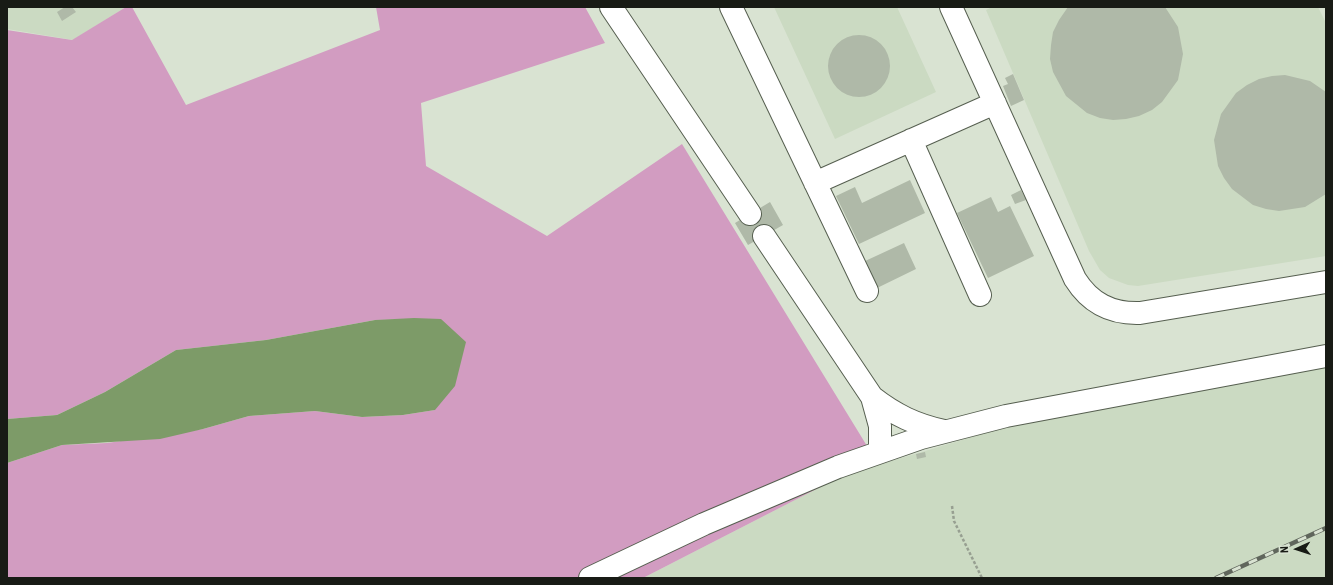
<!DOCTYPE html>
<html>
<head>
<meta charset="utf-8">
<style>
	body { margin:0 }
	#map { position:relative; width:1333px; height:585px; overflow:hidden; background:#d9e3d2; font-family:"Roboto Condensed",sans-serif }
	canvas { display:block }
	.frame { position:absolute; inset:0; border:8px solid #181b15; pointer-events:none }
	.north { position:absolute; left:1277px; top:529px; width:40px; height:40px; -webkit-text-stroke:3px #d9e3d2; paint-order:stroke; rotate:267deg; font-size:11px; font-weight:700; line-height:16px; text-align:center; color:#181b15 }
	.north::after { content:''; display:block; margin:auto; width:14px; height:18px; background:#181b15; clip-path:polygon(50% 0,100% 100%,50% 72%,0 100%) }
</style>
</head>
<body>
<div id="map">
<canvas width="1333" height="585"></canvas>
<div class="frame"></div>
<div class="north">N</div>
</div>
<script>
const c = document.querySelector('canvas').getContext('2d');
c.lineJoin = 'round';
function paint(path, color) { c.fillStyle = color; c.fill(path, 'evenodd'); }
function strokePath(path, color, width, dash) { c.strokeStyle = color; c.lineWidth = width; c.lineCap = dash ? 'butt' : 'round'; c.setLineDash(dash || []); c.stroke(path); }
paint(new Path2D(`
	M7,7H126L73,40L7,29Z
	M774,7H897L936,92L835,139Z
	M992,7H1318L1326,23V256L1138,286L1128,285L1109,278L1100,270L1089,251L986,10Z
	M1326,364V578H643L875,459L878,465L989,432L1246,378Z`), '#cbdac2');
paint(new Path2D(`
	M126,7H132L186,105L380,30L376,7H585L605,43L421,103L426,166L547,236L682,144L875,459L643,578H7V463L62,445L107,443L203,429L249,416L315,411L362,417L403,415L435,410L441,319L375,320L266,340L176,350L105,392L57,415L7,419V30L72,40Z`), '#d29cc1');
paint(new Path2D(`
	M414,318L441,319L466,342L455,386L435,410L403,415L362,417L315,411L249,416L203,429L160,439L62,445L7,463V419L57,415L105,392L176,350L266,340L375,320Z`), '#7d9b68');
paint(new Path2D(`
	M65,7H72L76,12L62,21L57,12Z
	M1068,7H1165L1178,27L1183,54L1178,80L1162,102L1152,110L1139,116L1126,119L1113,120L1100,118L1087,113L1066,96L1053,72L1050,59L1051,45L1053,32L1059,20Z
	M828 66a31 31 0 1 1 62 0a31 31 0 1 1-62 0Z
	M1013,74L1024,100L1011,106L1003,86L1008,84L1005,78Z
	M1285,75L1310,81L1326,92V194L1305,207L1279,211L1266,209L1253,205L1232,189L1224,178L1218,166L1214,140L1221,114L1236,93L1247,85L1259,79L1272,76Z
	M910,180L925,213L859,244L836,196L855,187L862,203Z
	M1021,190L1026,200L1015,204L1011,195Z
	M991,197L998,212L1010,206L1034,256L988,278L957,213Z
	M770,202L783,225L748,245L735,223Z
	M904,243L916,269L875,289L863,262Z
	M925,452L926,457L917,459L916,454Z`), '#afb9a8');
const minor = new Path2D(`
	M611,7L750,214
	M731,7L867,291
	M951,7L1075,279C1090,303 1111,314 1140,313L1326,282
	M911,140L980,295
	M815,183L995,103
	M764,236L872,397L880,426V451
	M872,397C895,415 916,425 944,431
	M590,578L704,524L838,467L921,438L1006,416L1326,356`);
strokePath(minor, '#565f50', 24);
strokePath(new Path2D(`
	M952,506L954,521L982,578`), '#979f91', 2.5, [3, 2]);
strokePath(minor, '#fff', 22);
const rail = new Path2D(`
	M1216,578L1326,528`);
strokePath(rail, '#60665c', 4.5);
strokePath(rail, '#d9e3d2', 3, [9]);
</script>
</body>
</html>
